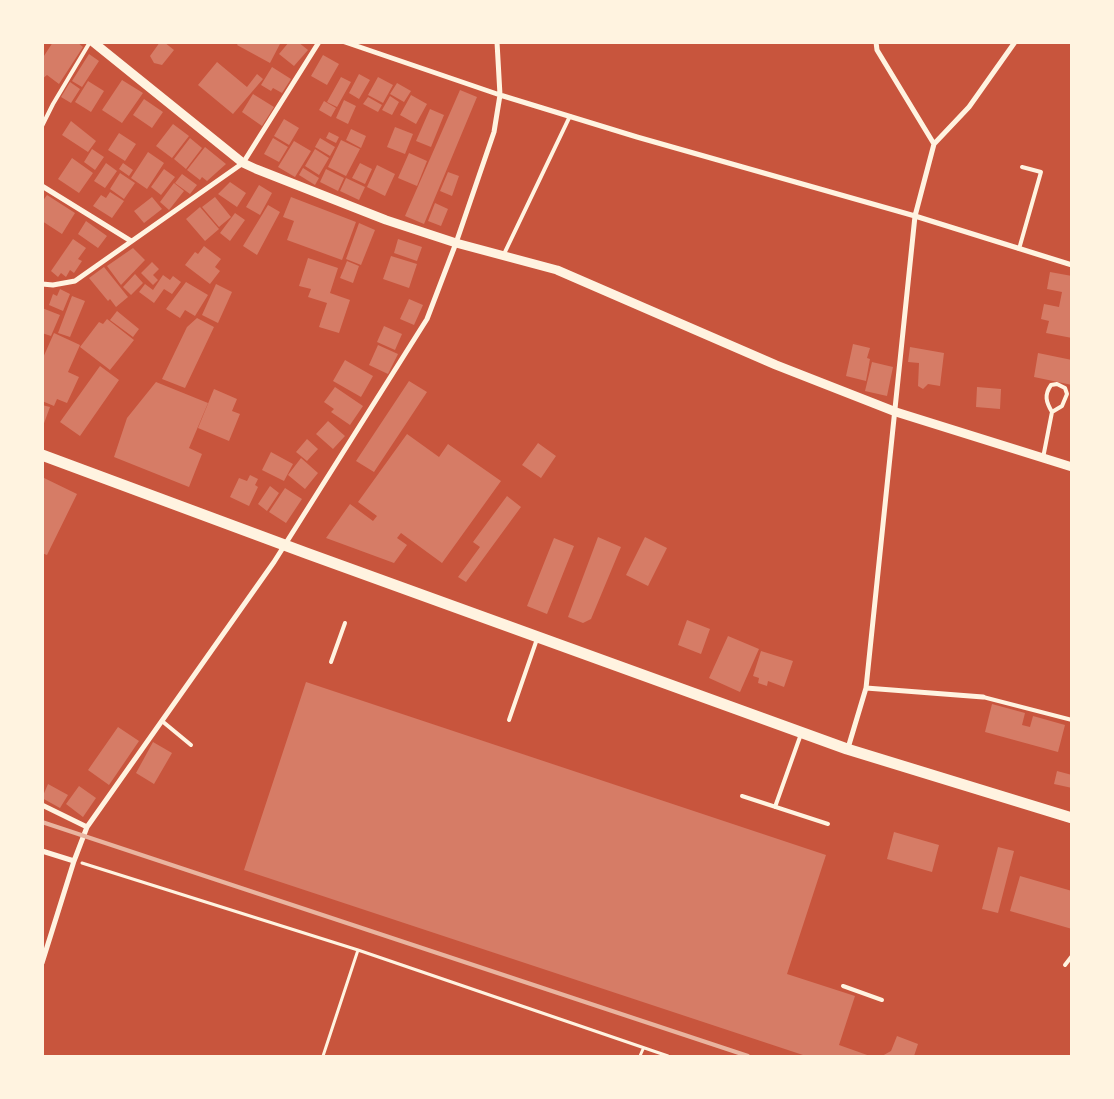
<!DOCTYPE html>
<html>
<head>
<meta charset="utf-8">
<style>
	body { margin:0 }
	#map { position:relative; width:1114px; height:1099px; overflow:hidden; background:#c8553d; font-family:"DejaVu Sans",sans-serif }
	canvas { display:block }
	.frame { position:absolute; inset:0; border:44px solid #fff3e0; pointer-events:none }
</style>
</head>
<body>
<div id="map">
<canvas width="1114" height="1099"></canvas>
<div class="frame"></div>
</div>
<script>
const c = document.querySelector('canvas').getContext('2d');
c.lineJoin = 'round';
function paint(path, color) { c.fillStyle = color; c.fill(path, 'evenodd'); }
function strokePath(path, color, width, dash) { c.strokeStyle = color; c.lineWidth = width; c.lineCap = dash ? 'butt' : 'round'; c.setLineDash(dash || []); c.stroke(path); }
paint(new Path2D(`
	M53,42H77L83,47L59,84L47,75L42,79V59Z
	M160,42H164L174,50L162,65L154,63L150,56Z
	M239,42H281L270,63L237,45Z
	M289,42H298L308,50L294,66L279,54Z
	M89,54L99,61L82,87L72,81Z
	M323,55L339,64L327,85L311,76Z
	M217,62L247,87L257,74L263,79L233,114L198,85Z
	M272,67L291,79L282,93L273,88L271,91L261,85Z
	M359,74L370,80L359,99L349,93Z
	M341,77L351,82L337,107L327,102Z
	M378,77L393,85L383,103L368,95Z
	M122,80L143,93L122,123L102,110Z
	M88,81L104,91L91,112L75,102Z
	M70,82L80,89L71,103L61,97Z
	M397,83L411,91L404,102L390,94Z
	M460,90L477,97L424,224L405,216Z
	M253,94L274,107L262,126L242,112Z
	M411,95L427,104L416,124L400,115Z
	M390,96L399,102L392,115L382,110Z
	M368,97L382,105L378,112L363,104Z
	M144,99L163,112L152,128L133,115Z
	M344,100L356,106L348,124L336,118Z
	M324,101L336,108L331,117L319,110Z
	M430,109L444,115L431,147L416,141Z
	M284,119L299,128L289,145L274,136Z
	M71,121L96,141L88,152L62,135Z
	M173,124L189,136L172,158L156,146Z
	M395,127L413,134L405,154L387,147Z
	M351,129L366,136L361,148L346,140Z
	M329,132L339,137L336,143L326,138Z
	M119,133L136,144L125,161L108,150Z
	M190,138L202,148L186,169L174,159Z
	M273,138L288,147L279,162L264,154Z
	M320,138L335,147L330,156L315,147Z
	M341,140L360,149L346,176L328,167Z
	M294,141L311,151L295,177L278,167Z
	M205,147L226,164L207,181L202,177L200,180L187,170Z
	M92,149L104,157L95,170L84,162Z
	M315,149L329,158L319,175L305,166Z
	M148,152L164,163L147,189L131,178Z
	M409,153L427,161L417,186L398,178Z
	M72,158L93,173L79,193L58,179Z
	M106,163L117,171L105,188L94,181Z
	M123,163L133,170L129,176L119,169Z
	M360,163L372,169L365,184L352,178Z
	M377,165L395,174L385,196L367,187Z
	M303,168L319,178L315,185L299,175Z
	M164,169L175,177L161,195L151,187Z
	M326,169L344,178L338,191L320,182Z
	M448,172L459,176L452,196L440,191Z
	M120,173L135,183L124,199L110,189Z
	M182,174L197,185L190,194L175,183Z
	M346,178L365,187L359,200L340,191Z
	M230,182L246,193L237,207L218,194Z
	M174,183L184,191L169,210L160,202Z
	M259,185L272,193L260,215L246,207Z
	M110,192L124,201L112,218L93,206L101,195L106,198Z
	M47,195L75,213L62,234L42,221V202Z
	M152,197L162,209L144,223L134,211Z
	M215,197L231,217L219,227L202,207Z
	M291,197L356,222L342,260L287,240L294,221L283,217Z
	M435,203L448,209L441,226L428,221Z
	M268,205L280,212L257,255L243,246Z
	M200,207L219,229L205,241L186,219Z
	M235,213L245,220L230,241L220,233Z
	M86,221L107,236L98,248L78,234Z
	M359,223L375,230L361,265L346,259Z
	M73,239L86,248L78,259L82,261L74,273L70,270L66,277L61,273L58,277L51,271Z
	M398,239L422,247L417,261L394,253Z
	M204,246L221,259L215,267L220,271L210,284L185,265L195,252L198,254Z
	M133,248L145,260L121,285L107,266Z
	M391,256L417,264L409,288L383,279Z
	M308,258L338,268L330,293L350,300L339,333L319,327L327,303L308,297L311,289L299,286Z
	M347,261L359,266L353,283L340,278Z
	M152,262L159,269L153,275L158,280L153,285L141,273Z
	M104,267L128,297L116,307L110,299L108,301L89,278Z
	M1050,272L1072,276V338L1046,333L1049,321L1041,319L1044,304L1059,307L1062,292L1047,289Z
	M135,274L143,283L131,295L123,287Z
	M163,275L170,280L173,276L181,282L172,294L164,289L154,303L139,292L145,284L153,290Z
	M186,282L208,295L195,316L185,310L180,318L166,309Z
	M216,284L232,292L218,323L202,315Z
	M60,289L70,294L63,311L49,305L53,294L57,296Z
	M72,296L85,301L70,337L58,333Z
	M409,299L423,305L414,325L400,319Z
	M42,308L60,315L51,336L42,333Z
	M117,311L139,329L133,337L110,320Z
	M197,318L214,327L185,388L162,379L187,327Z
	M107,319L134,340L110,370L80,347L99,322L103,324Z
	M384,326L402,334L395,350L377,342Z
	M54,333L80,345L68,372L79,377L67,403L57,399L54,406L42,401V360Z
	M853,344L870,348L867,358L870,359L866,381L846,376Z
	M378,345L398,354L388,374L369,365Z
	M910,347L944,353L940,386L928,384L923,389L918,386L919,363L908,362Z
	M1038,353L1072,360V385L1034,377Z
	M345,360L373,376L361,397L333,381Z
	M872,362L893,367L887,396L865,391Z
	M100,366L119,380L80,436L60,422Z
	M409,381L427,392L374,472L356,461Z
	M156,382L208,403L189,448L202,454L189,487L114,457L127,418Z
	M335,387L363,406L350,425L331,412L334,409L324,402Z
	M977,387L1001,389L1000,409L976,407Z
	M214,389L237,399L232,411L240,414L229,441L198,428Z
	M42,405L50,407L43,426H42Z
	M328,421L345,436L333,449L316,434Z
	M407,434L439,457L448,444L501,481L442,563L401,533L397,538L407,545L394,563L326,538L350,504L373,521L377,516L358,502Z
	M307,439L318,449L307,461L296,452Z
	M538,443L556,456L541,478L522,465Z
	M271,452L293,464L284,481L262,470Z
	M301,458L318,473L305,489L288,475Z
	M250,475L258,479L255,485L258,487L249,506L230,497L239,478L247,481Z
	M42,477L77,494L47,555L42,553Z
	M270,486L279,493L267,511L258,504Z
	M285,488L302,499L286,523L269,512Z
	M507,496L521,507L466,582L458,577L480,547L473,542Z
	M598,537L621,547L591,619L583,623L568,617Z
	M645,537L667,548L648,586L626,575Z
	M554,538L574,546L547,614L527,606Z
	M687,620L710,629L701,654L678,645Z
	M728,636L759,649L740,692L709,678Z
	M761,651L793,661L784,687L768,681L767,686L758,683L759,678L753,676Z
	M306,682L826,855L787,974L855,996L839,1045L870,1056H806L244,870Z
	M992,704L1025,713L1022,725L1030,727L1033,716L1065,725L1058,752L985,732Z
	M118,727L139,741L109,785L88,770Z
	M153,742L172,753L154,784L136,773Z
	M1057,771L1072,775V788L1054,784Z
	M48,784L68,795L60,808L42,798Z
	M79,786L96,798L83,817L66,804Z
	M894,832L939,845L932,872L887,859Z
	M998,847L1014,851L998,913L982,909Z
	M1020,876L1072,891V929L1010,911Z
	M897,1036L918,1044L914,1056H882L891,1051Z`), '#d67c66');
strokePath(new Path2D(`
	M82,863L358,950L668,1056
	M323,1056L358,950
	M640,1056L643,1049`), '#fff3e0', 3);
strokePath(new Path2D(`
	M42,126L53,104L90,42
	M1019,249L1041,172L1022,167
	M504,254L570,116
	M1043,458L1052,412C1046,402 1044,395 1051,385L1057,384L1065,388L1067,394L1062,406L1052,412
	M331,662L345,623
	M983,697L1072,720
	M509,720L537,639
	M162,721L191,745
	M742,796L828,824
	M775,807L801,734
	M1065,965L1072,956
	M843,986L882,1000`), '#fff3e0', 4);
strokePath(new Path2D(`
	M345,42L500,95L637,137L915,216L1072,265
	M876,42L877,50L934,144
	M42,186L131,241
	M42,284L53,285L75,281L243,163L319,42
	M866,688L983,697
	M848,748L866,688L915,216L934,144L969,107L1015,42
	M42,805L87,827
	M42,851L74,861
	M42,963L74,861L87,827L274,562L427,319L456,243L494,132L500,95L497,42`), '#fff3e0', 5);
strokePath(new Path2D(`
	M93,42L243,163L256,169L386,220L456,243L557,270L776,365L896,412L1072,467`), '#fff3e0', 9);
strokePath(new Path2D(`
	M42,455L306,553L847,749L1072,818`), '#fff3e0', 11);
strokePath(new Path2D(`
	M42,822L748,1056`), '#e9b49f', 4);
</script>
</body>
</html>
